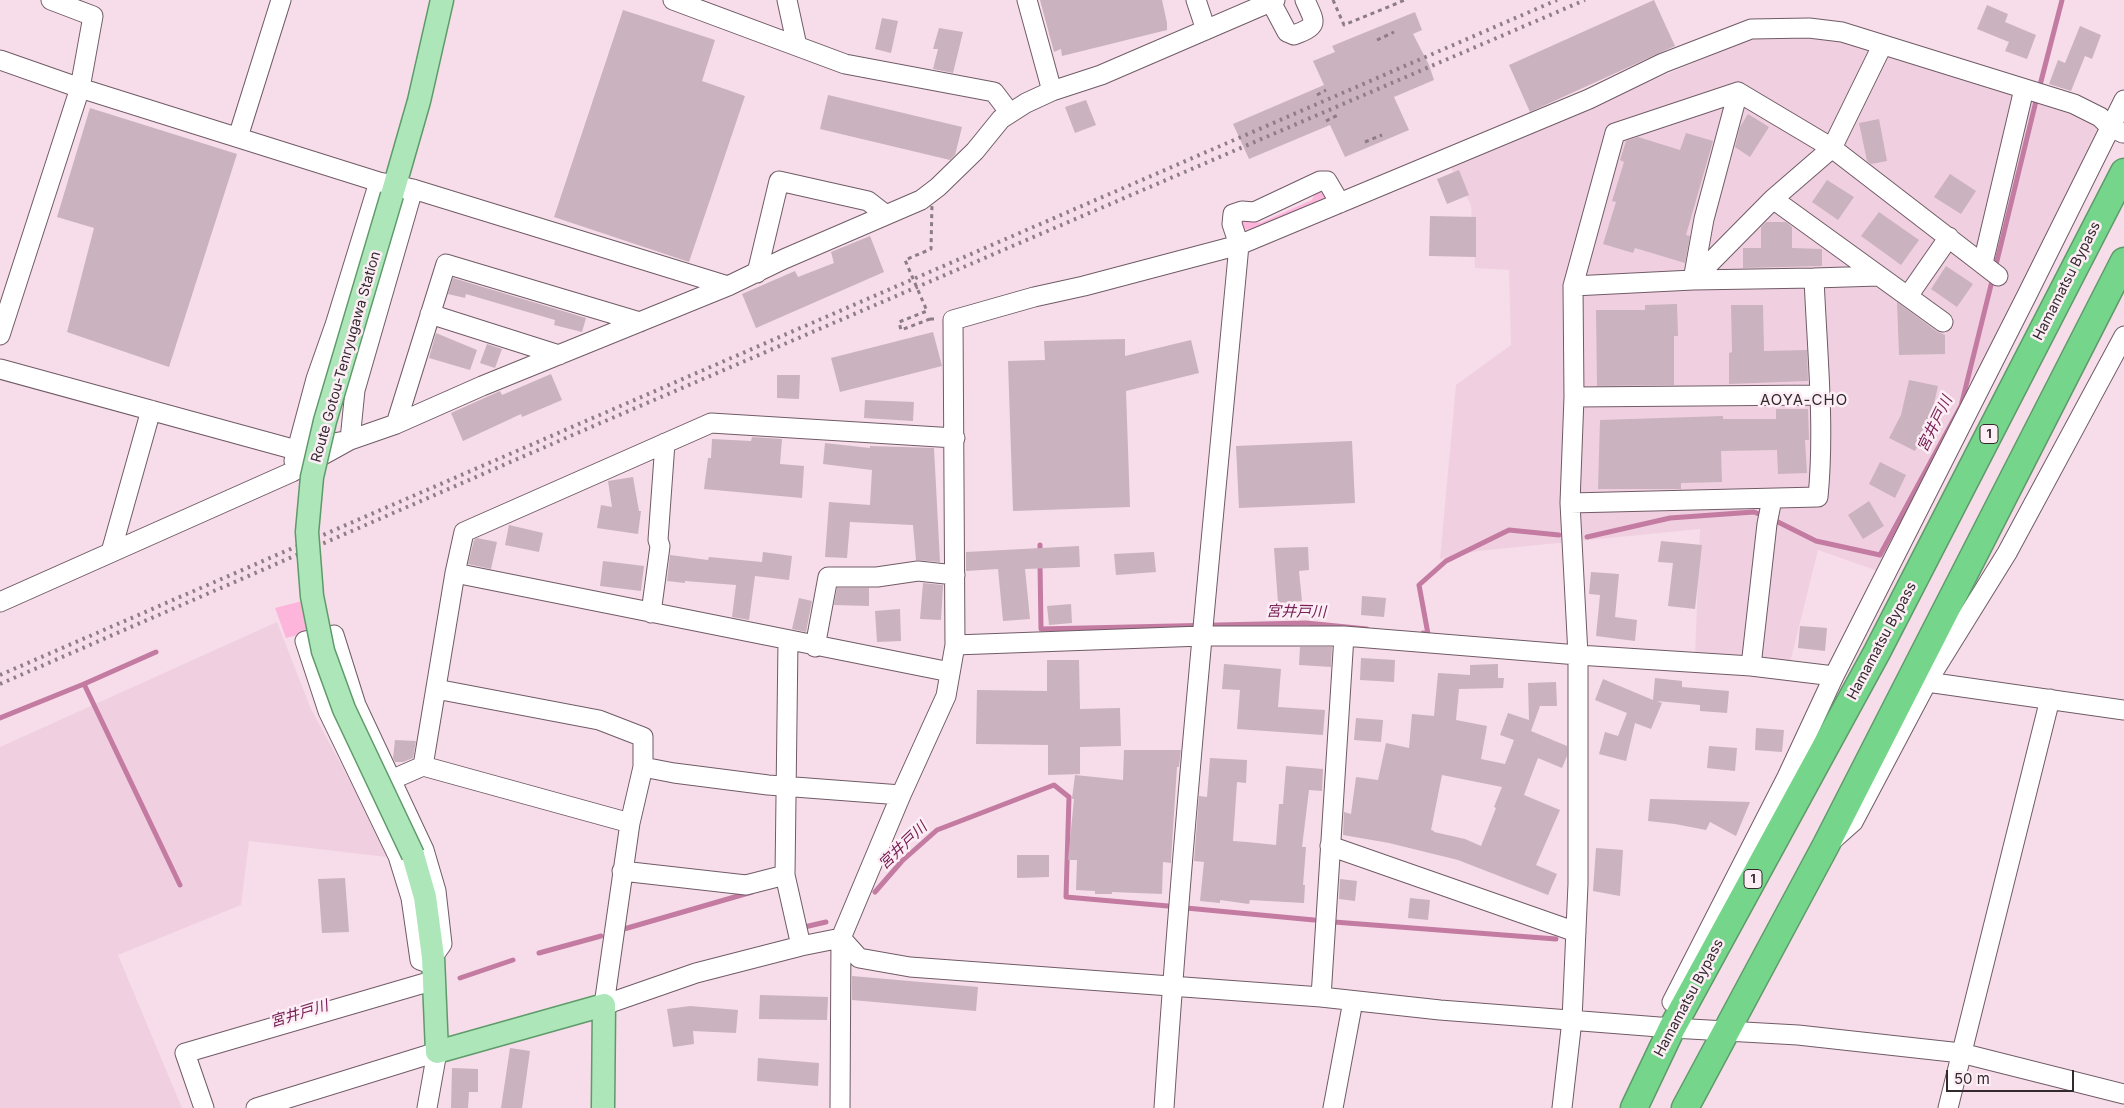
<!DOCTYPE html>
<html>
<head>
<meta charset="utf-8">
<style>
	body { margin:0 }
	#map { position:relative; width:2124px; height:1108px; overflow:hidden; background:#f6dde9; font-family:Inter,sans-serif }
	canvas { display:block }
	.scale { position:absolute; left:1946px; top:1070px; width:128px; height:22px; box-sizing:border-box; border:2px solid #332a2e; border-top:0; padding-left:6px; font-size:15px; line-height:18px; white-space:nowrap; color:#332a2e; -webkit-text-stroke:4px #fdedf5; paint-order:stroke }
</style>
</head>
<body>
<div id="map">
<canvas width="2124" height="1108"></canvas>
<div class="scale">50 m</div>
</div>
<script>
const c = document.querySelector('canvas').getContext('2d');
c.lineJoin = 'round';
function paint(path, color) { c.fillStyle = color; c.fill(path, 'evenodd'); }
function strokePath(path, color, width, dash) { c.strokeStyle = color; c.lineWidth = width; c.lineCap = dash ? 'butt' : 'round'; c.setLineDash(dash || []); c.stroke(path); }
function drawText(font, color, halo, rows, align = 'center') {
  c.font = font + ' Inter,"Noto Sans JP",sans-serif'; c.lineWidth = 5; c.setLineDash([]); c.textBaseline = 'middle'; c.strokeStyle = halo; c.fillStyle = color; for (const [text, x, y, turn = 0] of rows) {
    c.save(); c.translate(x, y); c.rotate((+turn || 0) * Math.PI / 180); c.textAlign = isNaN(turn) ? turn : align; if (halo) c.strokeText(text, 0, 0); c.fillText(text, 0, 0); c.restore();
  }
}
paint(new Path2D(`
	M1796,35L1832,37L2086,114L2099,123L2102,138L1878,571L1818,550L1790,663L1695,655L1700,529L1478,551L1440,559L1456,385L1511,345L1509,270L1475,268L1471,205L1451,168L1516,137L1751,39Z
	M277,622L311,709L357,794L387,857L249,841L241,905L118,955L182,1108H0V747Z`), '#f0d0e0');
paint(new Path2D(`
	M1320,188L1328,198L1323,202L1251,229L1245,230L1239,225L1242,218L1260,223L1312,200L1316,190Z
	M310,599L317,630L286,638L275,608Z`), '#feb5db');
strokePath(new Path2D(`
	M2039,89L2062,0
	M1995,269L2037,97
	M1772,519L1816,541L1880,555L1961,406L1993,277
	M1587,537L1670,518L1754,512L1764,516
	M1040,545V555
	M1040,563L1041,629L1306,623L1367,629
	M1423,633L1428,634L1419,585L1446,561L1509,530L1559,535
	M84,684L180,885
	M0,718L84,684L156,652
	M875,892L902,861L937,830L1054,785L1069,797L1066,897L1168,906
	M1186,908L1314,920
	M1334,922L1556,939
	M800,928L826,922
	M624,929L752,892
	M539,953L601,936
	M460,978L513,960`), '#c37ba2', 5);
paint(new Path2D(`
	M1040,0H1162L1167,23V30L1062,56L1061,49L1054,52Z
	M1654,0L1675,46L1530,112L1509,65Z
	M1987,5L2008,14L2005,22L2036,35L2027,59L2005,51L2009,42L1977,29Z
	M623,10L715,40L702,81L745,96L689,262L554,217Z
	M1415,12L1422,30L1413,34L1429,65L1434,80L1394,97L1409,130L1345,157L1330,125L1249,159L1233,124L1324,85L1313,61L1335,52L1332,46Z
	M882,18L898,21L891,53L875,49Z
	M2080,26L2101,35L2092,59L2085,56L2071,91L2049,84L2058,60L2065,63Z
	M939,28L963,32L953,73L933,69L938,49H933Z
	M828,95L962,127L955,155L950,160L820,129Z
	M1086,100L1096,125L1075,133L1065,107Z
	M90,108L237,154L169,367L67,332L94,228L57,217Z
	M1748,114L1769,127L1750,157L1735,147L1740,127Z
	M1879,119L1887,161L1871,164L1867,161L1859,123Z
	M1686,133L1713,141L1686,235L1690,236L1685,263L1635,248L1633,253L1603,244L1616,202L1612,201L1624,162L1620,160L1626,141L1638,137L1680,150Z
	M1459,170L1469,195L1447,204L1437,179Z
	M1950,174L1976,191L1961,214L1934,197Z
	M1827,180L1854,197L1838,220L1812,202Z
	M1879,212L1919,240L1901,265L1861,236Z
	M1430,216L1476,217V257L1429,256Z
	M1766,222H1786L1792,227V248L1822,249V266L1743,268V248H1761V227Z
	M870,236L884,272L756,328L742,294L795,271L798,277L834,263L831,252Z
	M1946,266L1973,284L1957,307L1931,289Z
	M453,278L586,318L582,332L554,325L555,320L466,294L465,298L448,294Z
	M1897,302L1936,331L1945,335V354L1899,355Z
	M1677,304L1678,336H1674V385L1597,386L1596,310H1645V305Z
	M1731,305H1763L1764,351L1807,350L1808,381L1729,384V353L1732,352Z
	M933,332L942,366L840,392L831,358Z
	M436,333L477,350L470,370L429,358Z
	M1125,339V356L1191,340L1199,373L1126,391L1130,507L1013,511L1008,361L1045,360L1044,341Z
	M487,344L502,349L495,368L480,363Z
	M551,374L562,400L522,417L521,414L463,441L451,413L500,391L502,395Z
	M777,375H800L799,399L777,398Z
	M1909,380L1938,386L1929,425L1915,451L1889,438L1901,415Z
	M865,400L914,402L913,421L864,418Z
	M1776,409H1808L1809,440H1805L1807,473L1778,474L1777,450L1721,451L1722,482L1681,483V489H1598L1600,420L1723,416V419H1776Z
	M752,437L782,439L780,464L804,466L802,498L704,489L708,458H711L712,439L751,441Z
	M1352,441L1355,503L1239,508L1236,446Z
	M825,443L870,448V446L934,448L940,562L916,560L913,525L850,522L847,558L825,557L829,502L870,505L872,470L823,464Z
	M1880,462L1906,475L1895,498L1869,484Z
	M633,477L639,511H641L638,534L597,528L601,505L612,507L608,481Z
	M1869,501L1884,526L1863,539L1848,515Z
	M509,525L543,533L539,552L505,545Z
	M477,538L497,542L491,569L468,564L474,540Z
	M1661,541L1702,545L1695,609L1668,606L1673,563L1658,562Z
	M1079,546L1080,567L1025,569L1030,619L1003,621L998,569L966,571V552Z
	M1308,547L1309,570L1299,571L1302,601L1278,603L1274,548Z
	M763,552L792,556L789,580L755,576L749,620L732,617L736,585L685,581V583L667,581L670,555L708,560L709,557L762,562Z
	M1154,552L1156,572L1116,575L1114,554Z
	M603,561L644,566L641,591L600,586Z
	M1591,572L1619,574L1615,617L1637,620L1635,641L1596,636L1600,595L1589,594Z
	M923,583L943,585L941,620L920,619Z
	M837,588H869V606L834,605Z
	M1362,596L1386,598L1384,617L1361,615Z
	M799,598L812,601L806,632L792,629Z
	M1071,604L1072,623L1049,625L1047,606Z
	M900,609L901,641L877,642L875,611Z
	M1800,626L1827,628L1825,651L1798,648Z
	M1300,647H1332L1331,667L1299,665Z
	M1361,658L1395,660L1394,682L1360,680Z
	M1047,660H1079L1080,709L1120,708L1121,746L1080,747V774L1048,775V745L976,744L977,690L1047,691Z
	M1224,664L1281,669L1278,707L1325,710L1323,735L1237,729L1240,690L1222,689Z
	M1498,664V678H1504L1503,688L1459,689L1456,720L1487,726L1481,759L1505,764L1514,740L1500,735L1508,713L1529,720L1528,683L1556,682L1557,706H1540L1531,731L1567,746V756L1562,768L1538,758L1524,795L1560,810L1536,865L1557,874L1548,895L1458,860L1389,843L1343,835L1344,812L1351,814L1356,777L1378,780L1386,743L1409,748L1412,714L1434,716L1438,673L1470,675V665ZM1442,775L1502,787L1494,807L1496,808L1481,846L1465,839L1434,832V831L1431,830Z
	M1655,678L1682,681V687L1729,691L1727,713L1700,711V705L1657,701L1662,703L1651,729L1635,723L1626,761L1599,754L1605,732L1618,736L1627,713L1595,700L1603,679L1653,700Z
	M1356,718L1383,720L1381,742L1354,740Z
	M1756,728L1784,730L1782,752L1755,750Z
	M395,740L416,741L413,758L403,762H395L393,758Z
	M1709,746L1737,748L1735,771L1707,768Z
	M1124,750H1181L1179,767H1177L1171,860V863L1163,862L1162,894L1112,892V894H1095V891L1076,890L1077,860H1068L1074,799H1072L1075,775L1123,780Z
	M1210,758L1247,760L1246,783L1237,782L1233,841L1247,842L1276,845L1279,804H1283L1286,766L1323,769L1322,791L1309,790L1302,847H1306L1303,885H1305L1304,903L1250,900L1249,904L1220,900V903L1200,901L1204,862L1194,861L1199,796L1207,797Z
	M1650,799L1750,802L1736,836L1710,822L1706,830L1675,824L1648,821Z
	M1596,848L1623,850L1620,896L1593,891Z
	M1017,855H1049V877L1017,878Z
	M345,878L349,932L322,933L318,879Z
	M1340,879L1357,881L1355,901L1339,899Z
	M1410,898L1430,900L1428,920L1408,918Z
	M852,976L978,987L976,1011L852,1000Z
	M760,995L828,997L827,1020L759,1019Z
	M690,1006L738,1010L736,1033L693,1031L694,1044L673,1047L667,1009Z
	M510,1048L530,1051L522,1108H501Z
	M758,1058L819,1063L818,1086L757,1081Z
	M452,1068L478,1069V1092H469L468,1108H451Z`), '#cab2be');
const minor = new Path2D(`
	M673,0L845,64L994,92L1010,113
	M787,0L797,46
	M1027,0L1052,91
	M1196,0L1206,30
	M1271,2L1287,32L1294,35C1320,25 1315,23 1305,0
	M0,60L80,88L93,16L51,0
	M238,137L281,0
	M1773,199L1943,322
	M1983,263L2024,89
	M757,273L779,181L868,201L886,215
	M1814,278L1879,276
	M1693,280L1704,219L1738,92L1832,148L1882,46
	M1693,280L1773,199L1832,148L1998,276
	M1573,286L1615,133L1738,92
	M1908,296L1949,237
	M430,314L559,355
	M0,335L80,88L379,182L413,189L728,286
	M0,369L296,450L350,440L355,390L413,189
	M1574,397L1819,395
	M396,424L446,264L640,322
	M294,461L316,379L335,325L379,182
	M111,552L151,410
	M455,573L950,672
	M0,602L292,472L350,440L396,424L482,386L728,286L784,259L921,200L938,187L975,151L1001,119L1026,103L1052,91L1101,75L1275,0
	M651,613L660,546L658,540L665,443
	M788,641L785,875L801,946
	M955,645L1202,636H1344L1578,655L1751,666L1834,676
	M815,647L828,577H877L918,571L955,575
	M1751,666L1767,524L1772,499
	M1927,682L2124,710
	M436,689L599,720L643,737V767
	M423,766L455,573L464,532L711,423L955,438
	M391,780L423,766L630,823
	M1835,838L1853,822L1927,682L2007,553L2124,336
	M1330,846L1576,932
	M622,871L746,885L785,875
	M841,938L859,958L910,967L1321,997L1440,1010L1672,1028L1798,1035L1961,1053L2124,1094
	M841,938L801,946L696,973L604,1005L630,823L643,767L674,773L768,785L901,795
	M434,965L420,960L411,898L398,856L328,711L305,641L334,635L356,705L424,850L436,891L442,944L437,951
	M1321,997L1344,636
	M1672,1002L1787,777L1834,676L2026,297L2124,100
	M204,1108L185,1053L435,980
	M256,1108L437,1052L427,1108
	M840,1108L841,938L901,795L946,696L955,645L953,320L1034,297L1084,286L1239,245L1589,99L1663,63L1751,29L1809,28L1842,32L2074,104L2100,117L2110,127L2123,133
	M1164,1108C1183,820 1212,533 1239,245L1232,224L1233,214L1242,211L1254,212L1320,181H1327L1340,203
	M1333,1108L1353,1001
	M1562,1108L1572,1020L1578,884V655L1570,503L1574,397L1573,286L1693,280L1814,278C1817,350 1825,426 1818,497L1570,503
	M1948,1108L2050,699`);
const major = new Path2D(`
	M392,195L419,101L442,0
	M413,855L425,897L433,957L437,1052L604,1005L603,1108`);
const highway = new Path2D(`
	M1634,1108L1672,1028L1877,652L2124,172
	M1685,1108L1826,845L2124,261`);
strokePath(minor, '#705b66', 21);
strokePath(major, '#5e9a6a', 25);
strokePath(highway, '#5e9a6a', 29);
strokePath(new Path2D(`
	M1333,0L1344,25L1405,0
	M1377,40L1394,32
	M1317,95L1326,90
	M1326,121L1338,115
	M1365,142L1382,135
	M930,319H937`), '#8c7c84', 3, [4, 4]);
strokePath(minor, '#fff', 19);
strokePath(major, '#ace6b9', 22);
strokePath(highway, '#75d68b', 26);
strokePath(new Path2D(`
	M0,675L1557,0
	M0,684L568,437L1585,0`), '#8f7e86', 4, [2.5, 5]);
const majorBridge = new Path2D(`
	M392,195L325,421L312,477L307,532L312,596L323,651L344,709L413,855`);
strokePath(majorBridge, '#5e9a6a', 25, []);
strokePath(new Path2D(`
	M930,319L901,330L899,322L927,311L905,260L931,249L932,203`), '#8c7c84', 3, [4, 4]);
strokePath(majorBridge, '#ace6b9', 22);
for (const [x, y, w] of [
	[1989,434,18],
	[1753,879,18]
]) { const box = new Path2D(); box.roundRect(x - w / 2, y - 9.5, w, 19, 4); c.fillStyle = '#fdedf5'; c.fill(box); strokePath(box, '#332a2e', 1); }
drawText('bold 12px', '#332a2e', null, [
	["1",1989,434],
	["1",1753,879]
]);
drawText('14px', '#332a2e', '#fdedf5', [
	["Hamamatsu Bypass",2067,281,-63],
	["Route Gotou-Tenryugawa Station",346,357,-74],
	["Hamamatsu Bypass",1882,641,-62],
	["Hamamatsu Bypass",1689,998,-62]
]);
c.letterSpacing = '1px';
drawText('15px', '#332a2e', '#fdedf5', [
	["AOYA-CHO",1804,400]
]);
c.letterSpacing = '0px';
drawText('italic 15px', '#762055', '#fdedf5', [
	["宮井戸川",1935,424,-64],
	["宮井戸川",1296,612,1],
	["宮井戸川",903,846,-44],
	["宮井戸川",299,1014,-17]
]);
</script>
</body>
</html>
